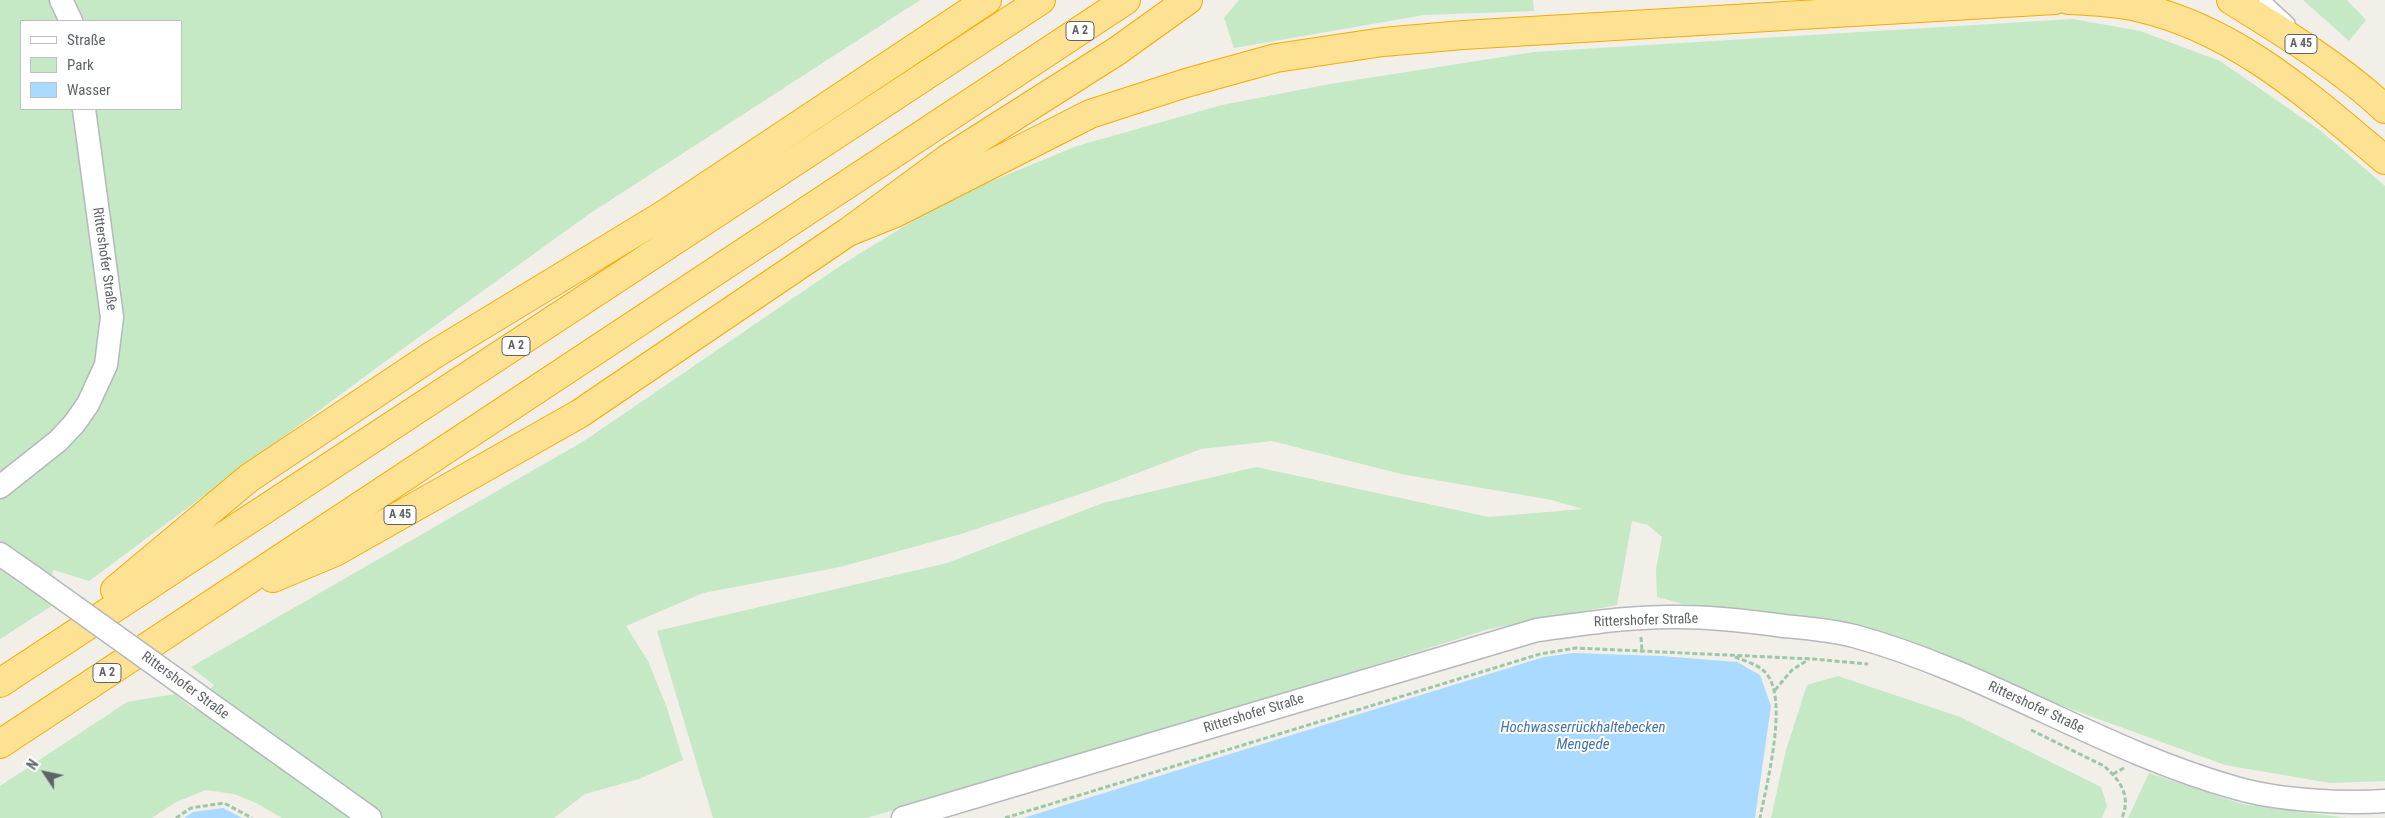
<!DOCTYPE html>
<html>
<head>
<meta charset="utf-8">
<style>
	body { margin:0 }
	#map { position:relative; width:2385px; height:818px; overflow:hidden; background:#f1efe8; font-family:"Roboto Condensed",sans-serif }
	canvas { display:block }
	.legend { position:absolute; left:20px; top:20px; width:162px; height:90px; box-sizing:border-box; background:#fff; border:1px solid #bfc1c3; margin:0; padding:6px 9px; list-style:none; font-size:15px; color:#5f6368 }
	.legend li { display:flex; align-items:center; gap:10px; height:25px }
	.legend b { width:25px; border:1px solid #bfc1c3 }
	.north { position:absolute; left:20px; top:748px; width:50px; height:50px; -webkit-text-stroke:4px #fff; paint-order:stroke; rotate:304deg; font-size:14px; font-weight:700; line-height:20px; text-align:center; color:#5f6368 }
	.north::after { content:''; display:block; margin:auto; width:18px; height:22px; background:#5f6368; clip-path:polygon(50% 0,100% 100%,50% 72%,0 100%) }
</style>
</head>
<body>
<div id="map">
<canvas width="2385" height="818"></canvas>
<ul class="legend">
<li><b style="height:6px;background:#fff"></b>Straße</li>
<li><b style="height:14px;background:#c5e8c5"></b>Park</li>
<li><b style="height:14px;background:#aadaff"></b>Wasser</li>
</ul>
<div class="north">N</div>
</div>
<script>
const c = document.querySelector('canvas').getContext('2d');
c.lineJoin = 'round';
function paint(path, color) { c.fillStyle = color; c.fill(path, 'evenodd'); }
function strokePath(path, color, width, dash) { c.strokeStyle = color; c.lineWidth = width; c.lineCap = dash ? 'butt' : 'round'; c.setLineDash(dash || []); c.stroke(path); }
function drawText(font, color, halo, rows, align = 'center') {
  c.font = font + ' "Roboto Condensed",sans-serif'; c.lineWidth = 4; c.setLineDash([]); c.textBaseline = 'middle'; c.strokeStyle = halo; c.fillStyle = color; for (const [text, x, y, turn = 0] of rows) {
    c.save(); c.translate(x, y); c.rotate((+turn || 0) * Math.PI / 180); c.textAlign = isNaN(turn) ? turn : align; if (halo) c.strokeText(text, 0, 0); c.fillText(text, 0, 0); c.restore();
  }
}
paint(new Path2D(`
	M0,0H920L589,214L379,366L89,581L54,570L41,593L53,605L0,639ZM21,21H181V109H21Z
	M1239,0H1533L1534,11L1424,15L1234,48L1224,18Z
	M2303,0H2347L2366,20L2349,41Z
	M2073,19L2140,31L2220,61L2321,131L2385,186V781L2330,783L2225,765L2057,704L1886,635L1826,618L1683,604L1657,597L1656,569L1662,537L1648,525L1632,521L1617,605L1489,629L1147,737L866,818H713L657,631L947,563L1103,503L1256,467L1489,517L1583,509L1552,500L1401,474L1272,441L1201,449L1092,490L961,534L840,567L703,593L626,626L648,661L667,708L683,760L639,779L585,794L554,818H282L256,803L234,794L206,790L174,803L152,818H0V786L127,702L175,694L193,709L214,685L191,667L584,441L843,264L950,198L1077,146L1222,105L1330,84L1534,52Z
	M1838,676L1960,717L2101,787L2107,806L2102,818H1771L1786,750L1807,685Z
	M2149,773L2242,804L2347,818H2128Z`), '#c5e8c5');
paint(new Path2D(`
	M1573,653L1661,656L1737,662L1760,675L1771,706L1755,818H1023L1544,657Z
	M223,808L242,818H184L193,812Z`), '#aadaff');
const service = new Path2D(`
	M2264,0L2289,23`);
const minor = new Path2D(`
	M61,0L71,21
	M0,487L58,441L74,424L88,404L106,365L112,317L84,109
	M0,554L33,577
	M195,693L370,818
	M903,818L1537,630C1584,624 1630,616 1678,617C1713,617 1748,621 1784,626C1806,628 1831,630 1854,636C1987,672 2103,751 2236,788C2276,800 2343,804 2385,801`);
const motorway = new Path2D(`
	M2069,0C2092,1 2115,2 2137,7C2236,29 2310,97 2385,160
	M2231,0C2284,33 2339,66 2385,109
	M848,232L895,213L1090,114L1186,83L1276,58L1383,42L1463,35L2055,0
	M273,578L335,552L579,414L848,232L947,159L1117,51L1188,0
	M115,590L249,478L433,355L665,214L987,0
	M0,683L1041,0
	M0,744L1126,0`);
strokePath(service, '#b5b8bc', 14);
strokePath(minor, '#b5b8bc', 25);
strokePath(motorway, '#f9ab00', 30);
strokePath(new Path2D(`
	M1641,637L1642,651
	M1735,657C1745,661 1757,664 1765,672C1790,697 1766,786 1760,818
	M1775,690L1792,670L1809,659
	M2031,730L2104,766C2121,781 2131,796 2122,818
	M2113,774L2124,768
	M176,818L191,808L224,803L252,818
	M1005,818L1540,654L1576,648L1813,659L1868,664`), '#9cc7a9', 3, [5, 2.5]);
strokePath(service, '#fff', 11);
strokePath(minor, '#fff', 22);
strokePath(motorway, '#fde293', 28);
const minorBridge = new Path2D(`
	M33,577L195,693`);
strokePath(minorBridge, '#b5b8bc', 25, []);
strokePath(minorBridge, '#fff', 22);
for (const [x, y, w] of [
	[1080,31,28],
	[2301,44,32],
	[516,346,28],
	[400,515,32],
	[107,673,28]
]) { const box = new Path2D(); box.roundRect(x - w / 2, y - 9.5, w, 19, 4); c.fillStyle = '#fff'; c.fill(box); strokePath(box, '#5f6368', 1); }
drawText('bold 12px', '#5f6368', null, [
	["A 2",1080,31],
	["A 45",2301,44],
	["A 2",516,346],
	["A 45",400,515],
	["A 2",107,673]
]);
drawText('14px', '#5f6368', '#fff', [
	["Rittershofer Straße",104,259,82],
	["Rittershofer Straße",1646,621,-2],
	["Rittershofer Straße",185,686,36],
	["Rittershofer Straße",2036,708,25],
	["Rittershofer Straße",1254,714,-17]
]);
drawText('italic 15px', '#4174aa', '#fff', [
	["Hochwasserrückhaltebecken",1583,728],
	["Mengede",1583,745]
]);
</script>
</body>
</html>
